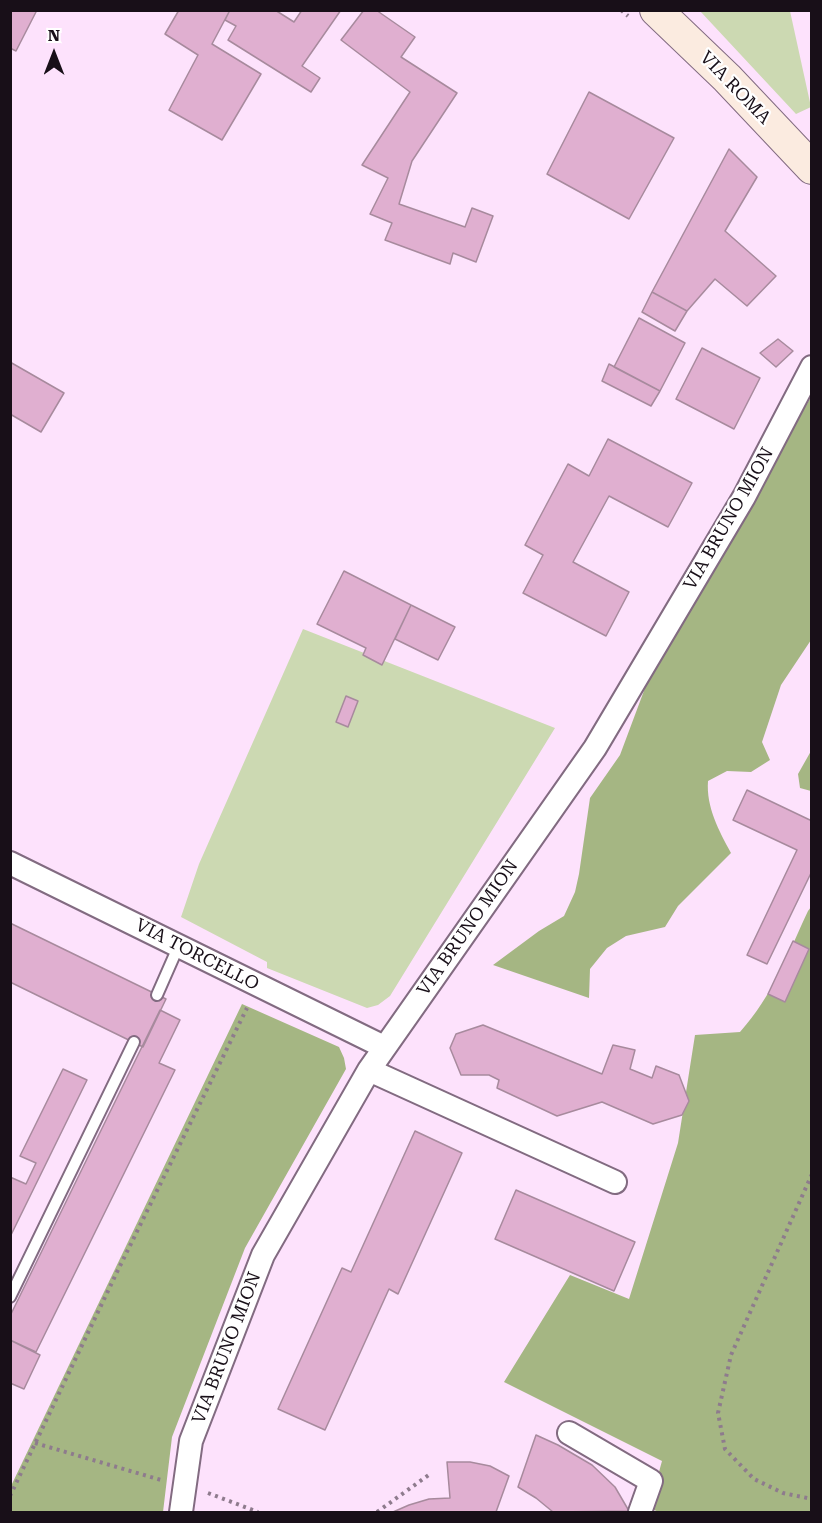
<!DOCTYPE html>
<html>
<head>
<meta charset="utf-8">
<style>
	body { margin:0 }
	#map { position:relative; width:822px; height:1523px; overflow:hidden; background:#fde2fc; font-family:"Roboto Serif",serif }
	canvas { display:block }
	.frame { position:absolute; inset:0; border:12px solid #180f18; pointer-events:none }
	.north { position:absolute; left:24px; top:24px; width:60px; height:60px; -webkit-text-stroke:4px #fff; paint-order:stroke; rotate:0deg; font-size:16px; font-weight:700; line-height:24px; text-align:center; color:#180f18 }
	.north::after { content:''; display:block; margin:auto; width:21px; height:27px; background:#180f18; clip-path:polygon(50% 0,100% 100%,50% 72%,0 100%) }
</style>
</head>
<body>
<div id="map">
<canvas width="822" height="1523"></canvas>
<div class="frame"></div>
<div class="north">N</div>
</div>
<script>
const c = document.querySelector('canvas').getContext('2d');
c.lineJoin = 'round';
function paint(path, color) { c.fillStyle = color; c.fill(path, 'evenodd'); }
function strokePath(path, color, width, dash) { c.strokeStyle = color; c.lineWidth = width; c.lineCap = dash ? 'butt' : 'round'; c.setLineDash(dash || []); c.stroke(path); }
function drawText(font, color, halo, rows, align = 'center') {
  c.font = font + ' "Roboto Serif",serif'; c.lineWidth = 4.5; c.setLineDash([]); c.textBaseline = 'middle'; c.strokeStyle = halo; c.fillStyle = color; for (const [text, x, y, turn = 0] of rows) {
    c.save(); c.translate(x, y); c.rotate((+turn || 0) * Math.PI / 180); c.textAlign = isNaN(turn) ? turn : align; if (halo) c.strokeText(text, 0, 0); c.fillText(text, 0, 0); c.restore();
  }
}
paint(new Path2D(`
	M700,11H790L811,107L796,114Z
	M303,629L555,728L390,996L378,1005L367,1008L267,968V962L181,917L199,864Z`), '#ccd9b2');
paint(new Path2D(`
	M811,397V640L781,685L762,742L770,760L751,772L727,771L708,781C706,807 719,831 731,853L678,906L665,927L626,936L607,948L590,969L589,998L493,965L539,931L564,916L575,892L579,874L590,798L620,755L651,672Z
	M811,751V791L800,788L798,774Z
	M811,907V1512H659L649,1508L662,1461L504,1382L570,1275L629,1299L678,1143L695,1035L740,1032C773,995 787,956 808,911Z
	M242,1004L339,1047L344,1058L346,1069L245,1248L172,1437L163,1512H11V1486Z`), '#a5b683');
const building = new Path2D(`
	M10,10H37L16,51L10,48Z
	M179,10H230L212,44L261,74L222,140L169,110L198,55L165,34Z
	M230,10H275L294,22L302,10H341L302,66L320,78L311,92L228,40L236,26L225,20Z
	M364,10H376L415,37L401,57L457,93L412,161L399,204L465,227L472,208L493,216L476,262L453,253L450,264L385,240L392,223L370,214L388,178L362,165L410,92L341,40Z
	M589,92L674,138L629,219L547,174Z
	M729,149L757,177L725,231L776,276L747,306L715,279L687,311L652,292Z
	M652,292L687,311L675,331L642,312Z
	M639,318L685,343L660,391L614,367Z
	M778,339L793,351L776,367L760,353Z
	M702,348L760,378L734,429L676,399Z
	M10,362L64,393L41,432L10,414Z
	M609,364L660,391L651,406L602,381Z
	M608,439L692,483L668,527L609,496L573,562L629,592L606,636L523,593L543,555L525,545L568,464L589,476Z
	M344,571L411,605L382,665L363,655L366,648L317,624Z
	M411,605L455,627L438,660L395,639Z
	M346,696L358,701L348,727L336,722Z
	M747,790L812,821V871L767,964L747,955L797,850L733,820Z
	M10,923L166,999L143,1047L10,982Z
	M793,941L809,949L785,1002L768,994Z
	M160,1010L180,1020L159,1063L175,1070L36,1352L10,1340V1316Z
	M483,1025L602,1074L613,1045L635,1050L630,1069L652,1078L656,1066L679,1075L689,1101L682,1115L653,1124L602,1102L557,1116L497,1088L499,1080L489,1075H461L450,1048L456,1034Z
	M63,1069L87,1080L10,1237V1177L26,1184L36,1163L20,1156Z
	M415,1131L462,1153L398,1294L389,1289L325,1430L278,1409L342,1268L351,1272Z
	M516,1190L635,1242L614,1291L495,1239Z
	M10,1340L40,1355L24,1389L10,1383Z
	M536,1435L558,1445L592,1465L615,1487L629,1511L553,1512L536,1498L518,1487Z
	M447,1462H470L490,1466L509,1476L496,1512H393L409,1505L429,1499L450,1498Z`);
paint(building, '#e0afd0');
strokePath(building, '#a78a9d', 1.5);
const lane = new Path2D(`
	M157,995L179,945
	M10,1297L134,1042`);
const street = new Path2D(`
	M10,863L384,1047
	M369,1070L615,1182
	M569,1433L651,1481L640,1512
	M181,1512L191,1441L263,1255L369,1070L595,748L744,497L812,367`);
const secondary = new Path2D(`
	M656,10L727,78L812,168`);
strokePath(lane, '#826b81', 14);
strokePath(street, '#826b81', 26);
strokePath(secondary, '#826b81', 34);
strokePath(new Path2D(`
	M621,10L628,16
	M812,1174L731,1355L718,1413L725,1449L754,1479L783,1493L812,1499
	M35,1443L161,1480
	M208,1493L258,1512
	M10,1496L118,1270L247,1008
	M377,1512L430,1474`), '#8e7b8d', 4, [3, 4.5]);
strokePath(lane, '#fff', 10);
strokePath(street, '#fff', 22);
strokePath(secondary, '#fbebe0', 32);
drawText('18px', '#180f18', '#fff', [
	["VIA ROMA",735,88,46],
	["VIA BRUNO MION",729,519,-60],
	["VIA BRUNO MION",468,928,-55],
	["VIA TORCELLO",197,955,27],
	["VIA BRUNO MION",227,1348,-69]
]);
</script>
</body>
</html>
